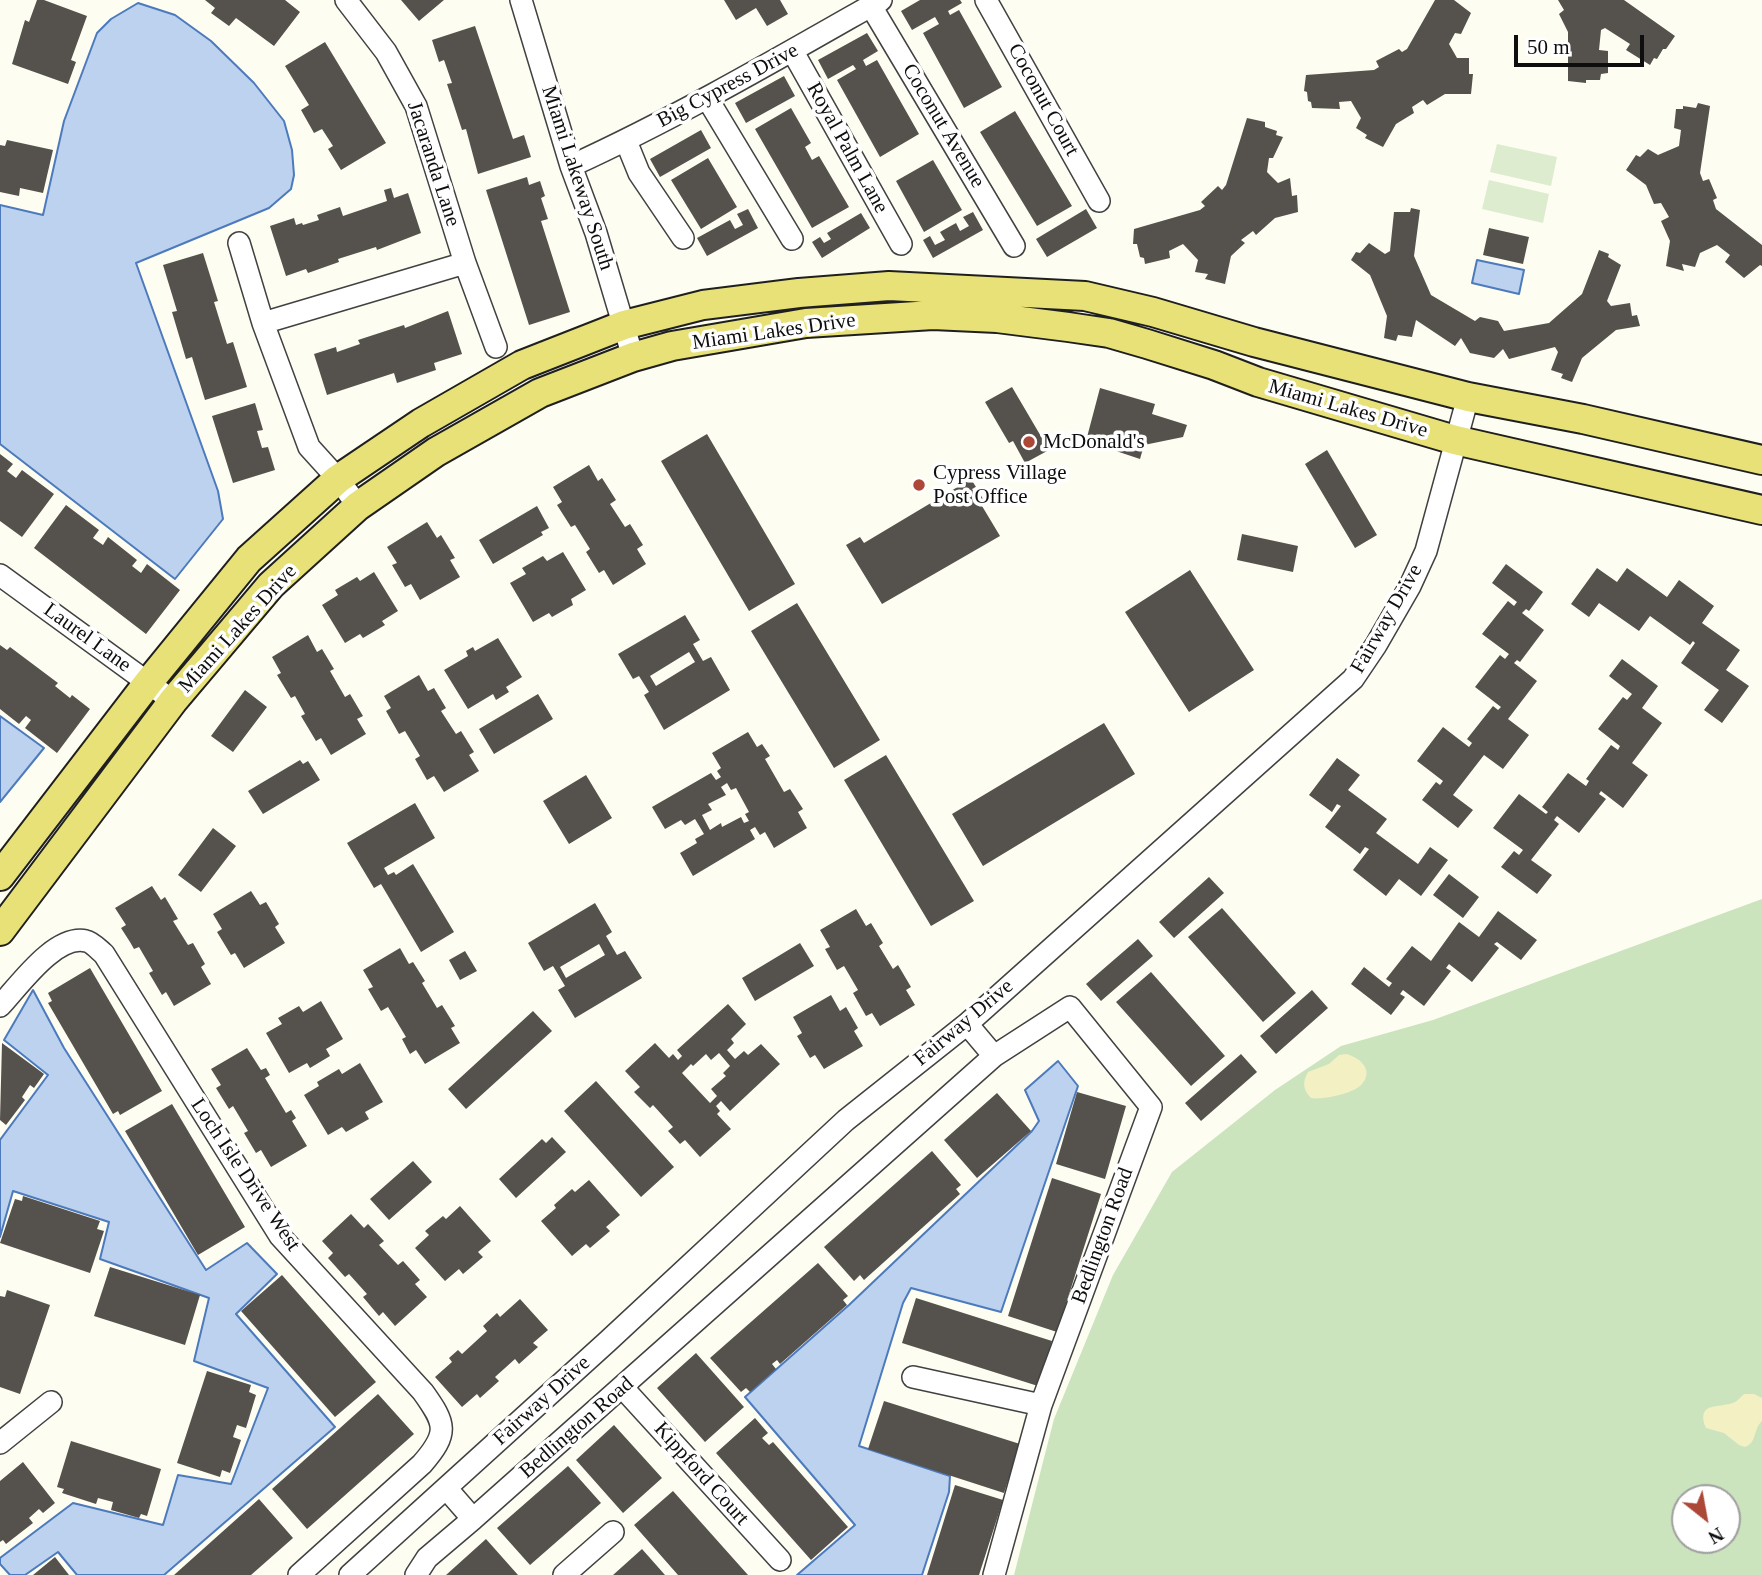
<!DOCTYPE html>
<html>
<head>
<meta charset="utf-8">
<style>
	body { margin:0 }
	#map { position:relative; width:1762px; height:1575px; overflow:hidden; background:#fdfdf1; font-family:"Times New Roman",serif }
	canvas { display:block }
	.north { position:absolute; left:1671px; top:1484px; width:70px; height:70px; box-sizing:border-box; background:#fff; border:2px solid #9f9f9f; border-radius:50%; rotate:149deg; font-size:19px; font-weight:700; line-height:28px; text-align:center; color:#0e0e0e }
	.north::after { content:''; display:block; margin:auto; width:24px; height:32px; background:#ac4838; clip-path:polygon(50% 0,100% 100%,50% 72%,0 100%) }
	.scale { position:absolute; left:1514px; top:35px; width:130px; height:32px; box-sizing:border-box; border:4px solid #0e0e0e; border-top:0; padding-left:9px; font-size:21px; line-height:24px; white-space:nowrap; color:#0e0e0e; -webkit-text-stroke:5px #fff; paint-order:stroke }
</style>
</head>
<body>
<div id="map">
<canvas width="1762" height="1575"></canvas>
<div class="north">N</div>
<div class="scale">50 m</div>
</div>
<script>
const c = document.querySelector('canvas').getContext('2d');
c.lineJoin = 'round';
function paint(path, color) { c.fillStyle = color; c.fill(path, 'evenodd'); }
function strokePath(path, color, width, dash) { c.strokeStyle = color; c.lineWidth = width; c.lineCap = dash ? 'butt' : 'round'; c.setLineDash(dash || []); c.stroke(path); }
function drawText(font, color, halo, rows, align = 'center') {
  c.font = font + ' "Times New Roman",serif'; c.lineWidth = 7; c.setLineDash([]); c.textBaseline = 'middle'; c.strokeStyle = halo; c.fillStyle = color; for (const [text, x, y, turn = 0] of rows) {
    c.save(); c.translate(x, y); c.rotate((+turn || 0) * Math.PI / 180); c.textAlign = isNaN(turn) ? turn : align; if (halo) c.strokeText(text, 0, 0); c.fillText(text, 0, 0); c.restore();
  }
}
paint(new Path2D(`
	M1762,899V1575H1014L1054,1419L1113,1275L1172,1172L1275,1090L1341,1046L1433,1020ZM1685,1498H1727V1540H1685Z`), '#cbe4be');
paint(new Path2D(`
	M1346,1054C1362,1058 1375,1072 1360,1086C1351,1094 1322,1100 1311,1098C1303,1090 1302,1082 1308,1072L1329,1064L1339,1055Z
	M1744,1394H1754L1762,1398V1421C1753,1429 1757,1443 1745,1447L1739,1445L1724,1433L1706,1428C1695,1400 1722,1409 1735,1402C1736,1402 1743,1395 1744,1394Z`), '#f3f1c3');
paint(new Path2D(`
	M1497,144L1557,157L1551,186L1490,172Z
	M1489,180L1549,194L1543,223L1482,209Z`), '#ddeccf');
const water = new Path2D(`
	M138,3L175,15L211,41L254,83L284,121L292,150L294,175L291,189L269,208L136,263L218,491L223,519L175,579L0,444V205L43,215L64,121L97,33L111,19Z
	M1477,260L1524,270L1519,294L1472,283Z
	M0,716L44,748L0,802Z
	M33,990L64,1048L206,1270L247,1243L277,1274L236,1314L335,1427L164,1575H77L58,1552L25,1575H10L0,1564V1558L73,1503L163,1525L178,1475L231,1484L268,1388L194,1361L209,1298L100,1259L109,1222L13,1191L0,1237V1140L48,1075L4,1040Z
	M1058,1061L1078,1086L1001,1312L911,1288L903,1303L859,1446L950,1476L949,1492L922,1575H797L855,1525L745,1397L849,1305L1032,1131L1039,1121L1025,1090Z`);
paint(water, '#bcd2ee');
strokePath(water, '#4c7abc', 2);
paint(new Path2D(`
	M37,0H44L87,16L71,60L76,62L68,84L12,64L25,20L29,22Z
	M205,0H285L300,12L274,46L236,18L229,26L211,13L215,8Z
	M401,0H444L419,21Z
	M724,0H780L788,14L767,26L756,8L736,20Z
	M920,0H960L962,3L948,11L950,15L959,10L1002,87L964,108L923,33L939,24L935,17L912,30L901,11Z
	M1435,0H1454L1471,13L1461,34L1455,33L1449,44L1457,58H1469V74H1473L1471,94H1445L1427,105L1423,100L1412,107L1414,113L1396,124L1383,147L1365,138L1367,135L1356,128L1361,118L1351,101L1339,102L1340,109L1312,108L1311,102L1308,101L1307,92L1304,91L1306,75L1374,70L1379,67L1376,61L1399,49L1402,52L1407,49Z
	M1558,0H1624L1675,36L1666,49H1663L1657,59L1654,58L1650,65L1626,50L1630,44L1605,28L1601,30L1599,50L1608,51V73L1601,74L1600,80H1586V83L1568,81V32L1559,14L1564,10Z
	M475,26L513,139L524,135L531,157L478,174L466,129L462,130L447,84L452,83L444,60L439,62L432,40Z
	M867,33L878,51L863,60L866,66L877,60L919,134L880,157L837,80L856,69L853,65L828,79L818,60Z
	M325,42L386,143L341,170L328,149L333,146L322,129L314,133L301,110L309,105L285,66Z
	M784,76L795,96L746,123L735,103Z
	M1698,103L1710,106L1700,173L1703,181L1709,179L1717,198L1713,200L1716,209L1762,245V266L1760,265L1744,278L1725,262L1730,255L1717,245L1700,253L1695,267L1682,264L1684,271L1666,266L1670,241L1661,221L1669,217L1661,203L1654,204L1646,185L1626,170L1636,155L1640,157L1648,149L1658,155L1679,146L1681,130L1674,128L1676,109H1683V106L1696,108Z
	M791,108L811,143L805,147L812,160L819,156L849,207L812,228L755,129Z
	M1015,111L1072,206L1037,226L980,132Z
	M1247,118L1265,122V127L1277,131L1276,135L1283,137L1273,158H1269L1267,172L1278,183L1290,178L1292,196L1297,195L1298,212L1275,218L1256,235L1253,231L1241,240L1245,243L1231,256L1225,284L1205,279L1208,274L1195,272L1198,260L1183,244L1169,251L1170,258L1145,264L1144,258L1140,257L1137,244H1133L1134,229L1200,210L1205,206L1201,202L1218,186L1222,190L1226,185Z
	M701,130L711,148L660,177L650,159Z
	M7,140L53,150L43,193L20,188L19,196L0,192V145L5,146Z
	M708,158L737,207L701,229L671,180Z
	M933,160L962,210L924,232L896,181Z
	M527,177L529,185L540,181L545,196L541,198L548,219L541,221L570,312L529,325L486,190Z
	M391,188L394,198L408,193L421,233L377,250L376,247L338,259L339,262L308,273L306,269L286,276L270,226L294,218L296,225L302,223L303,225L319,220L317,215L340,207L343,216L387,201L384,190Z
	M1411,208L1420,210L1414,256L1431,295L1475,321L1480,317L1498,321L1504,331L1549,323L1582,294L1599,250L1609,254L1608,257L1621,265L1607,301L1611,306L1630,303L1632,316L1637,315L1640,326L1616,330L1582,358L1572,382L1561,378L1563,374L1551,370L1558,352L1555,347L1509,359L1503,349L1494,358L1470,353L1461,338L1455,346L1416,320L1412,337L1398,335L1396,341L1384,338L1387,316L1370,275L1351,260L1356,252L1360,253L1369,243L1385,254L1390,251L1394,212H1410Z
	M748,209L758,228L707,256L697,238L730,220L735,229L743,225L737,214Z
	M1086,209L1097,228L1047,257L1036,239Z
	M973,212L983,230L933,258L923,240L930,236L935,245L945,240L940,232L956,223L960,231L969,226L963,217Z
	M861,213L870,228L822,258L812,242L820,237L824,243L831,239L827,233Z
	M1489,228L1529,237L1523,264L1483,255Z
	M203,253L218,301L214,302L227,344L233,342L247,387L205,400L192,357L186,359L172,312L177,311L163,265Z
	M448,311L462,354L434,363L436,370L397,383L394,373L327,395L314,354L336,347L337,352L360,344L358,340L404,325L405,328Z
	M1012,387L1049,450L1025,463L1013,441L1009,443L985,402Z
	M1100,388L1155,404L1152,414L1187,425L1183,437L1144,445L1140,459L1086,441Z
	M255,403L263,430L257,431L262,448L268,447L275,470L233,483L212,416Z
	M707,434L795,584L749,611L661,461Z
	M1327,450L1377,535L1355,548L1305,464Z
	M0,454L13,464L7,471L16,478L22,470L54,494L22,537L0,521Z
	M589,465L598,481L602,478L616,500L610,504L625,527L630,524L643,545L637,549L646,564L613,585L604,570L599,573L586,552L590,549L575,525L571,527L557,505L562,502L553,487Z
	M971,479L976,487L972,489L976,496L980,494L986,504L982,506L1000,536L882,604L846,545L860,537L864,543Z
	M66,505L99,530L93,538L103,545L108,537L137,560L132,566L141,573L147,564L180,590L146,634L34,548Z
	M537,506L549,528L541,532L543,535L493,564L479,540Z
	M427,522L437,538L441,535L455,558L450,560L460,577L420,600L411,584L405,587L392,565L397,563L387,547Z
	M1242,534L1298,546L1293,572L1237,560Z
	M563,552L586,590L571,599L573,605L552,617L549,613L533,622L510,583L526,574L522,568L543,556L547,561Z
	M1506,564L1543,592L1529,611L1526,609L1522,613L1544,630L1520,662L1517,660L1514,663L1537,681L1508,719L1529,735L1503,769L1484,755L1453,795L1473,810L1458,828L1422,800L1436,782L1440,785L1443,781L1417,761L1443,727L1469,747L1472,743L1467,739L1493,706L1498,710L1501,707L1475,687L1500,655L1505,659L1509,654L1482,634L1508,601L1514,606L1517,602L1492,583Z
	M1597,568L1617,582L1627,568L1667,597L1679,580L1714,606L1702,623L1740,650L1726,670L1749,686L1722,723L1704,710L1719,690L1681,663L1695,643L1693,641L1690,645L1650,616L1639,631L1599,603L1589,617L1571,604Z
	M1190,570L1254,670L1189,712L1125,612Z
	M374,572L398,611L382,621L385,625L363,638L360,634L345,643L322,605L338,595L335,590L357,577L360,581Z
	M797,603L880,740L834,768L751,631Z
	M685,615L700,640L693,644L703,661L711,657L730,690L664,730L644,695L649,692L639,676L633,679L618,654ZM689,652L695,662L656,686L650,676Z
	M308,635L317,652L322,649L334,669L330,671L345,697L350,694L363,716L357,719L366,734L331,755L321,738L316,741L301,716L305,714L295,696L291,698L277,675L281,673L272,657Z
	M498,638L522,677L506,687L509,692L496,700L493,694L468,709L444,670L468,656L466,651L473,647L475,651Z
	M0,645L7,650L10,647L58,683L55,686L70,698L72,695L90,709L57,753L25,728L31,720L26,716L19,724L0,709Z
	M1622,659L1658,686L1642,708L1662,723L1632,763L1648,775L1623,808L1601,791L1599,794L1606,799L1579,833L1557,816L1554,820L1559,824L1531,860L1552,875L1537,894L1501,867L1514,851L1519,855L1523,850L1493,828L1519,794L1546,814L1548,812L1542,807L1568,773L1586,786L1589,781L1586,779L1611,745L1618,750L1620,746L1598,729L1623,697L1627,700L1632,694L1609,676Z
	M419,675L428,691L434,688L446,708L441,711L456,734L461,731L474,752L469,755L479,771L444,792L434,776L427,780L415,759L420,756L405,731L399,734L386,711L391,708L384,696Z
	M245,690L267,707L233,752L211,736Z
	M538,694L553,719L494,754L479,729Z
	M1104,723L1135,774L983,866L952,814Z
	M748,732L757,747L762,744L770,756L765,759L784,792L790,789L803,809L798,812L807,828L774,848L765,832L760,835L755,827L750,830L755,839L693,876L680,853L697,843L695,839L704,834L695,819L685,825L681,820L665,829L652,807L711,773L716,780L721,777L717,771L721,768L712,753ZM727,783L731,790L736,788L749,812L745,814L749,821L744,823L741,817L722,827L721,823L710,830L702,815L712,810L708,804L726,795L721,787Z
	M886,755L974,901L931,926L844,780Z
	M1337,758L1360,775L1348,790L1387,819L1376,833L1418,864L1430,847L1448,860L1421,896L1399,879L1386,896L1353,870L1369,849L1365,847L1360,854L1325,827L1341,806L1337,804L1332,812L1309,795Z
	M300,760L303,764L308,761L320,780L263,814L248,791Z
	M586,775L612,818L569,844L543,801Z
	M415,803L435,838L384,868L388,875L394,872L396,875L413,864L454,932L421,952L381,884L374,888L347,843Z
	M213,828L236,846L201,892L178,875Z
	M1449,874L1479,897L1463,918L1433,895Z
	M1209,877L1224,893L1174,938L1159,922Z
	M152,886L161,900L165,897L178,919L173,921L188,945L193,943L205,964L201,967L211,984L174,1006L166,992L162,995L149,973L153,971L139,947L134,949L130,942L121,928L126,925L115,908Z
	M251,891L260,905L266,902L279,924L275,927L285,943L244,968L235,953L231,955L217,932L222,929L213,914Z
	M595,903L612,932L606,936L617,955L625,951L642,978L575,1018L558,990L565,986L553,966L544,971L528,943ZM599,944L605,955L566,978L560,967Z
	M1222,908L1296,993L1263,1022L1188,937Z
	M856,909L866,926L871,923L883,943L879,946L893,969L898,965L911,987L906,990L915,1005L880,1026L872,1013L866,1016L853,993L858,990L844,966L837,970L825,949L830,947L820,930Z
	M1498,911L1537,940L1521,960L1497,942L1494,944L1499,948L1472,982L1449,964L1446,968L1451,971L1424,1006L1403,990L1400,994L1405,997L1391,1015L1351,984L1364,967L1389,987L1392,983L1386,979L1412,946L1431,961L1459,922L1479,937Z
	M1138,939L1153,956L1101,1001L1086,984Z
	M800,943L814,966L755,1001L742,978Z
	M400,948L409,964L413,962L425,981L422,983L437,1008L442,1005L455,1026L451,1028L460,1043L425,1064L416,1050L410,1054L402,1039L406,1037L388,1007L381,1011L368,989L373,987L363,970Z
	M465,951L477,971L460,980L449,960Z
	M90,968L162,1091L120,1115L118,1111L113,1114L48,1003L52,1001L48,993Z
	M1151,972L1225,1056L1191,1086L1116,1002Z
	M1312,990L1328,1008L1276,1054L1260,1036Z
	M831,995L840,1011L846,1007L858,1028L854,1031L863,1046L824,1069L815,1055L810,1058L797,1036L802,1033L793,1017Z
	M321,1001L343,1039L326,1049L330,1056L310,1068L307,1063L289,1073L266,1033L282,1024L278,1018L299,1006L303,1012Z
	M728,1004L746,1024L731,1039L734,1043L727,1050L735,1059L744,1051L748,1055L761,1044L780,1064L730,1111L721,1101L716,1106L720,1111L717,1114L731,1129L700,1157L685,1140L680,1144L668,1131L673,1127L653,1105L650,1108L634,1092L640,1087L625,1071L655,1043L669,1058L673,1054L678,1060L682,1056L677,1050ZM719,1053L730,1066L723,1073L726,1076L711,1089L717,1096L710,1103L682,1073L691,1064L693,1066L706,1054L711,1060Z
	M533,1011L552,1031L466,1109L448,1089Z
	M2,1043L44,1074L34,1088L30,1085L22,1097L25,1100L6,1125L0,1120Z
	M247,1048L261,1070L266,1068L270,1075L265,1078L286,1113L291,1110L296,1118L292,1121L307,1146L271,1167L261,1150L256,1153L244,1133L248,1131L233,1106L229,1109L216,1088L221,1085L211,1069Z
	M1241,1054L1257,1072L1201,1121L1185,1103Z
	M360,1063L383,1102L365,1112L369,1119L346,1132L342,1127L328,1135L304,1095L319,1086L317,1082L339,1069L342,1074Z
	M596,1081L674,1167L641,1197L564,1111Z
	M1077,1092L1126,1106L1105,1179L1056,1164Z
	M997,1093L1031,1131L977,1178L944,1140Z
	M172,1104L245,1227L198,1255L125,1131Z
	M552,1137L566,1152L516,1198L499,1179L542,1139L546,1143Z
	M932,1151L961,1185L956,1189L960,1194L864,1280L860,1275L854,1281L824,1247Z
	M413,1161L432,1182L389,1220L370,1199Z
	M1052,1178L1101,1194L1057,1332L1008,1316Z
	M589,1180L620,1215L606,1227L610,1231L590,1248L586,1244L572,1256L541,1221L556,1208L554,1205L572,1189L575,1192Z
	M23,1196L100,1221L97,1229L104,1231L90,1273L0,1243L15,1199L22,1201Z
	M460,1206L491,1241L478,1252L483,1257L463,1274L459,1269L445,1281L415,1248L429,1235L425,1231L443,1216L446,1219Z
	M351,1214L364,1228L368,1224L384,1241L379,1245L398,1265L403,1261L420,1280L415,1284L427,1297L395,1326L383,1312L379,1316L363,1297L367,1294L349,1274L345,1277L328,1258L333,1253L322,1241Z
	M818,1263L848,1296L843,1300L847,1305L780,1364L777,1360L772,1364L776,1369L750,1392L746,1388L741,1392L710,1358Z
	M110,1267L200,1295L185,1345L94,1316Z
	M282,1275L376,1382L335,1417L241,1311Z
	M7,1290L50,1305L20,1394L0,1387V1296L5,1297Z
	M916,1298L1052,1341L1038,1386L902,1343Z
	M520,1299L548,1330L533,1343L538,1347L519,1364L515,1359L495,1377L499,1381L480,1398L477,1394L462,1407L435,1377L452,1362L449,1358L458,1350L462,1354L487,1331L483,1326L497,1313L500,1317Z
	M696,1353L744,1407L705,1442L657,1388Z
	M207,1371L251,1385L249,1392L256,1395L246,1428L237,1425L233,1437L241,1440L230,1473L222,1470L220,1477L177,1463Z
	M378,1394L414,1434L307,1529L272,1489Z
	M884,1401L1020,1444L1004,1493L868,1449Z
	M755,1418L768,1433L762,1438L769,1445L773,1442L848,1527L811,1560L716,1453Z
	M614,1425L662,1478L623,1513L576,1460Z
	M71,1441L161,1469L147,1516L141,1514L139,1518L111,1510L113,1502L98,1498L96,1504L62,1493L64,1489L57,1487Z
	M23,1462L55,1503L43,1513L39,1509L29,1518L33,1523L6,1544L3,1540L0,1542V1481Z
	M568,1466L601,1503L530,1565L497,1528Z
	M955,1485L1003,1500L979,1575H927Z
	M673,1491L748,1575H678L634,1525Z
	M259,1499L293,1538L251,1575H174Z
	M486,1539L518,1575H446Z
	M642,1549L665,1575H613Z
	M55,1557L69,1575H33Z`), '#55514c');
const minor = new Path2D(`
	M346,0L386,52L416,106L465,263L496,347
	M521,0L571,166L596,233L633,357
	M986,0L1099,201
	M871,6L1014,246
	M793,52L901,244
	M707,98L792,239
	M626,141L639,173L683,238
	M571,166C678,117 779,58 881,0
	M239,243L263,323L309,447L338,479L358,506
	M263,323L465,263
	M0,575L173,701
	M0,1006C19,986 55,934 86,941C92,942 99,950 104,954L280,1236L423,1392C446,1424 449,1433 422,1464L299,1575
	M967,1024L994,1056
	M913,1377L1041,1405
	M623,1388L780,1560
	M0,1443L51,1402
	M446,1488L473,1519L994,1056L1070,1007L1151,1107L1041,1405L994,1575
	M350,1575L607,1342L846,1120L967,1024L1353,679L1376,645L1410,586L1426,551L1468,397
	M416,1575L427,1558L473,1519
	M564,1575L613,1532`);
const major = new Path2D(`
	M0,876L148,683L249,559L338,479L421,423L522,365L624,325L703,305L799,293L889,286L1085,296L1153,312L1254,342L1468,397L1583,419L1762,460
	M0,931L173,701L271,585L358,506L436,452L540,393L633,357L672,346L806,323L933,315L997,318L1068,327L1109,333L1147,344L1214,365L1258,382L1455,440L1762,510`);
strokePath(minor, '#414141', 24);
strokePath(major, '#1f1f1f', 32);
strokePath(minor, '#fff', 21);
strokePath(major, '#e7e177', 28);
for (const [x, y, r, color] of [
	[1029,442,7,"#ac4838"],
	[919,485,7,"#ac4838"]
]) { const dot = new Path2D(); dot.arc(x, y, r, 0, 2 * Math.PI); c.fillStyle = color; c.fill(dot); strokePath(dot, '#fff', 2.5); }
drawText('21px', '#0e0e0e', '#fff', [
	["Big Cypress Drive",728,86,-28],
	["Coconut Court",1043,100,61],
	["Coconut Avenue",943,126,59],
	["Royal Palm Lane",847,148,61],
	["Jacaranda Lane",433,164,72],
	["Miami Lakeway South",577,178,72],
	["Miami Lakes Drive",774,332,-8],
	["Miami Lakes Drive",1348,409,16],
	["Fairway Drive",1387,619,-60],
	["Miami Lakes Drive",238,629,-48],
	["Laurel Lane",87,638,36],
	["Fairway Drive",964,1023,-40],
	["Loch Isle Drive West",245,1175,56],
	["Bedlington Road",1103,1236,-70],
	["Fairway Drive",542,1401,-42],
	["Bedlington Road",577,1428,-41],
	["Kippford Court",701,1474,48]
]);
drawText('21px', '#0e0e0e', '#fff', [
	["McDonald's",1043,442],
	["Cypress Village",933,473],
	["Post Office",933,497]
], 'left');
</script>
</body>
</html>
